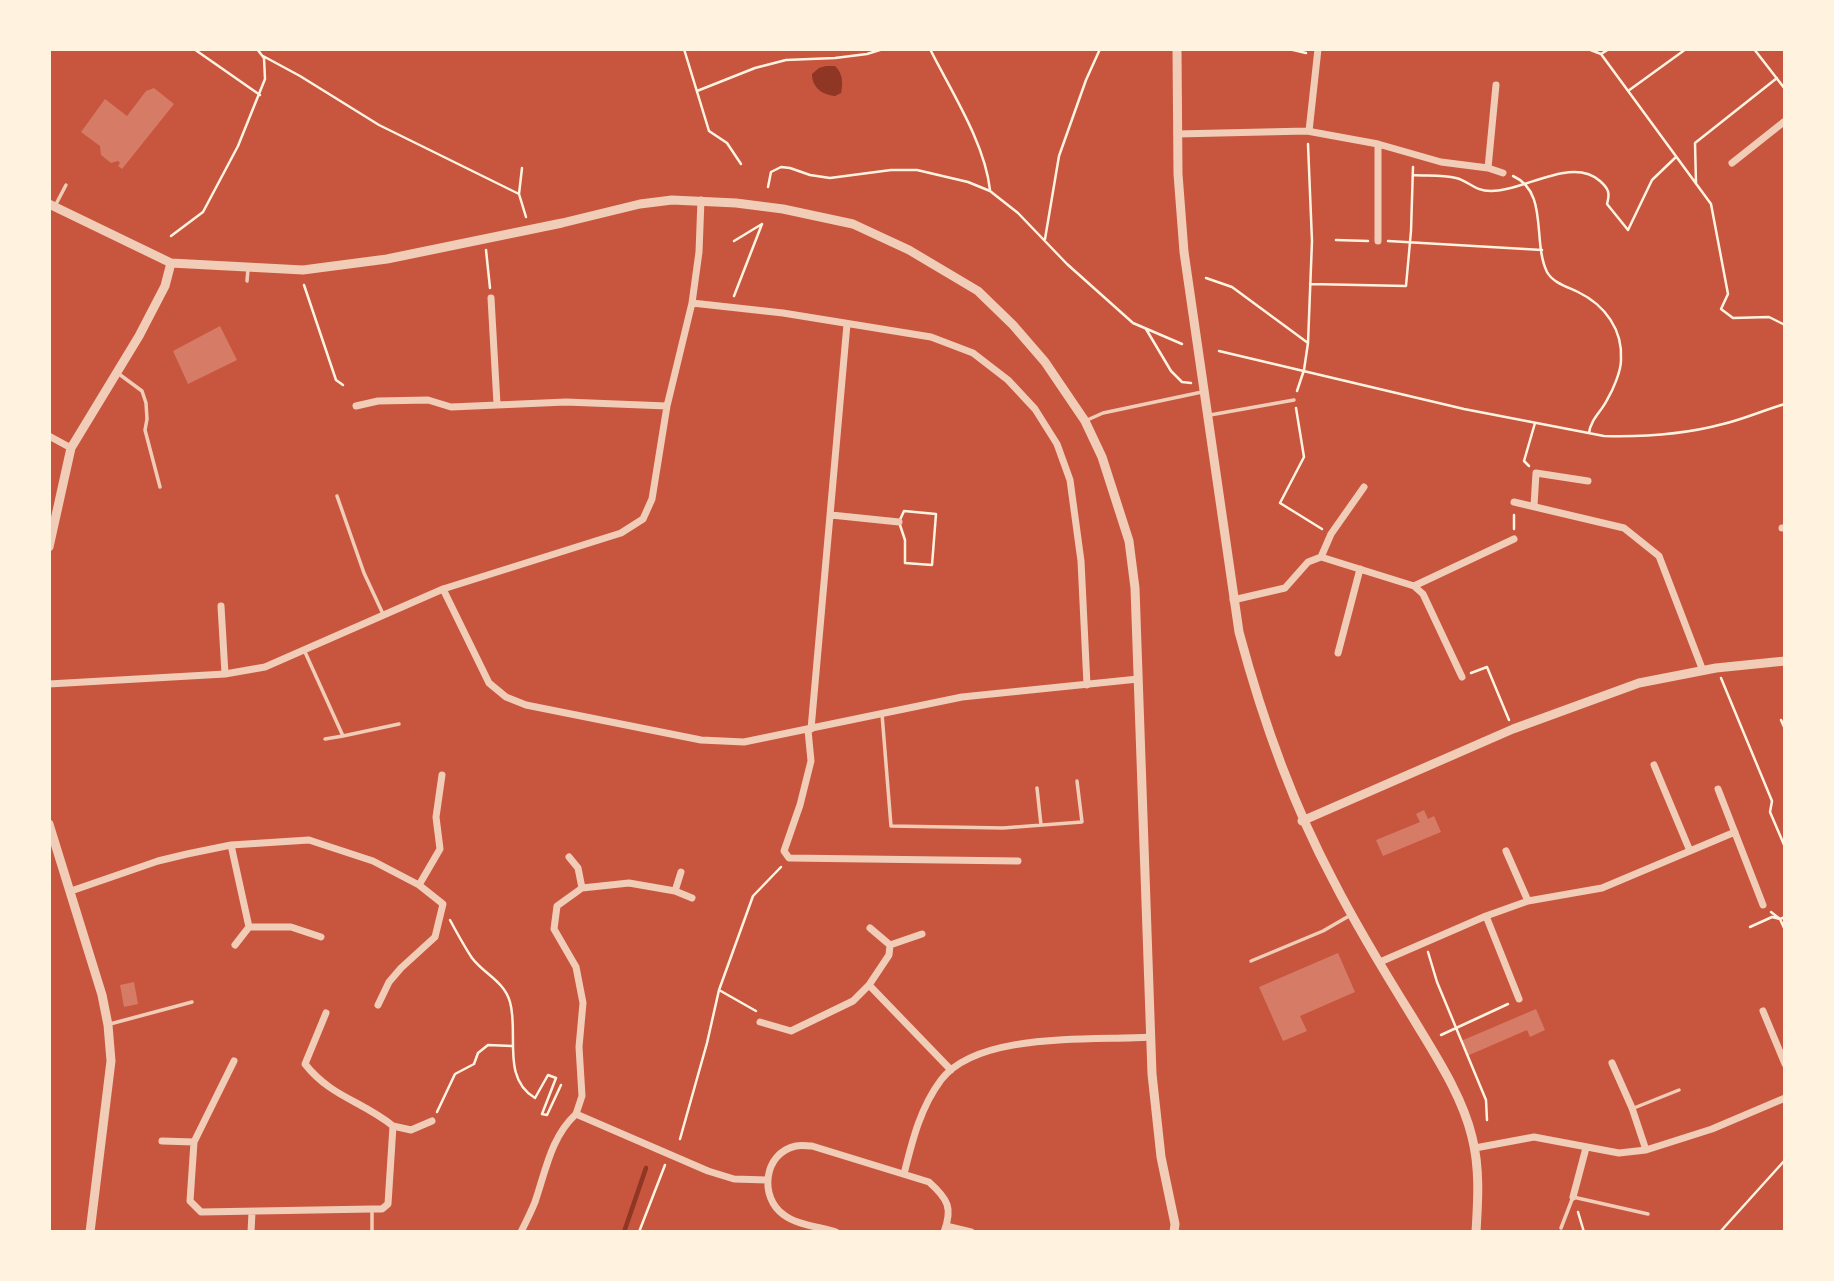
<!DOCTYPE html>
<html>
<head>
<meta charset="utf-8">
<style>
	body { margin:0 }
	#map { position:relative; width:1834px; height:1281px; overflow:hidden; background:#c8553d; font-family:Mulish,sans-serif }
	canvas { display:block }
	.frame { position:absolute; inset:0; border:51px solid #fff3e0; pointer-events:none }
</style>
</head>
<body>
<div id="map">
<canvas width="1834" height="1281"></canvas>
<div class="frame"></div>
</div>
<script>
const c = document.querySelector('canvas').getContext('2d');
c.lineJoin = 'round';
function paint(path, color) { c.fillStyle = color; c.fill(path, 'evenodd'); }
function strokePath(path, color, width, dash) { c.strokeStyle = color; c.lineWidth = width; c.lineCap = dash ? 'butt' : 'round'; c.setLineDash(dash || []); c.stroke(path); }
paint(new Path2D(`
	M826,66H835C843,74 843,82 841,93L835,96C823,95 812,88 812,74L819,68Z`), '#8f3625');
strokePath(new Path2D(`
	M624,1232L646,1168`), '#8f3625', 4.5);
paint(new Path2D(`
	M154,88L174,104L122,169L118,166L120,163L118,161L111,163L101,155L100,146L81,132L105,99L127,116L146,91Z
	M220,326L237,360L188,384L173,351Z
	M1424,810L1428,819L1434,816L1441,832L1383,856L1376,840L1420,822L1416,814Z
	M1338,953L1355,992L1300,1016L1307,1031L1283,1041L1259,987Z
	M134,982L138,1004L124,1007L120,985Z
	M1536,1009L1545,1030L1530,1037L1527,1030L1467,1056L1461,1041Z`), '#d67c66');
strokePath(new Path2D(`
	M194,49L260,95
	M684,49L709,131L727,143L741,164
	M930,49C951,91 985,143 990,190
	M1289,49L1306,53
	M1588,49L1601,54L1711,204L1728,294L1721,309L1733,318L1769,317L1785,325
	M1754,49L1785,89
	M1601,54L1609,49
	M264,58L263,56L300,76L379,125L519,194
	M697,91L755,68L786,60L835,58L867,54L883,49
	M1628,91L1686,49
	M1308,144L1312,241L1308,343
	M522,168L519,194L526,217
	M1413,175C1427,176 1443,175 1456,178C1469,181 1474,191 1491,191C1525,191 1572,156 1600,181C1609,189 1610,193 1607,204L1628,230L1652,180L1676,157
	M1513,176C1549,192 1532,241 1547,272C1553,283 1568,287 1578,292C1605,305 1623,330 1621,360C1621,371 1613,390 1607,400C1601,412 1591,419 1589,433
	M1696,183L1695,143L1777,78
	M768,187L771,172L781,167L790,168L810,175L830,178L891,170H917L968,182L990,191L1018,213L1067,264L1133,323L1182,344
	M171,236L203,212L238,146L265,79L264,58L257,49
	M1045,239L1059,156L1086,80L1100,49
	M1336,240L1368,241
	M734,241L762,224
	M1388,241L1542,250
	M486,250L490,288
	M1206,278L1232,287L1308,343L1304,370L1297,391
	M1310,284L1406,286L1411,231L1413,167
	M304,285L336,380L343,385
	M734,296L762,224
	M1146,329L1171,371L1182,382L1191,383
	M1219,351L1464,409L1604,436C1643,437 1686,434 1723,424C1744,419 1764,410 1785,404
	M1296,408L1304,457L1280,503L1322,529
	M1529,466L1524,461L1535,423
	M904,511L936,514L932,565L905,563V540L899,522Z
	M1514,515V529
	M1471,673L1487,667L1509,720
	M1721,678L1772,801L1770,812L1785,847
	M1781,720L1785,729
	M1771,912L1780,919L1785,930
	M450,920C457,933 464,946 472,958C484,974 504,981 510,1002C519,1033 501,1078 535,1098L548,1075L556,1078L542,1114L547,1115L561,1085
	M1750,927L1772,917L1780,919L1785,917
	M1428,952L1437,982L1486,1100L1487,1120
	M719,990L756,1011
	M1441,1035L1508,1004
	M437,1112L455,1074L474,1064L478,1053L488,1045L512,1046
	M680,1139L707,1043L719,990L753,896L781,867
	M1578,1212L1584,1232
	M639,1232L665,1165
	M1720,1232L1785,1160`), '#fff3e0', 2.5);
strokePath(new Path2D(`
	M55,206L66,185
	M247,281L248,269
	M119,374L142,391L146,403L147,419L145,430L160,487
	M1210,415L1294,400
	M1085,421L1103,413L1202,392
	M337,496L364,573L383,614
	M305,652L343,736L399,724
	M882,714L891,826L1003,828L1082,822L1077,781
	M325,739L343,736
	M1037,788L1041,825
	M1251,961L1323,931L1349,916
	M110,1024L192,1002
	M1634,1108L1679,1090
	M372,1210V1232
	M1561,1228L1573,1197L1648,1214`), '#f1ccb7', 3.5);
strokePath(new Path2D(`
	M1309,131L1318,49
	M1177,134L1307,131L1378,144L1441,162L1488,168L1503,173
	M1732,163L1785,121
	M1488,168L1496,85
	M1378,241V144
	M491,298L497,404
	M692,303L783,313L931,337L973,353L1008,380L1035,409L1057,444L1070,480L1081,561L1087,685
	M356,406L378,401L428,400L451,407L566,402L667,406
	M49,436L71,448
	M1514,502L1624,528L1659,556L1703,671
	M1534,506L1536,473L1588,481
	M831,515L899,522
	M1782,528H1785
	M1321,557L1331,534L1364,487
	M1414,586L1514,539
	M443,589L489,683L506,697L526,705L701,740L744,742L962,697L1138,679
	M1233,600L1285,588L1308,562L1321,557L1414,586L1423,594L1462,677
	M221,606L225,674
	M1338,653L1360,569
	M49,684L225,674L265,667L443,589L621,533L643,519L652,499L667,406L692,303L699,252L701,200
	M811,729L847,324
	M808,730L811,761L800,805L784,851L789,858L1018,861
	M1654,765L1690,851
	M1718,789L1763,905
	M231,845L249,927
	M1506,851L1528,901
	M569,857L578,868L582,888
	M419,885L440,849L436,817L442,775
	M71,891L158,861L187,854L231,845L309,840L373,861L419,885L443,904L435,937L401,968L389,982L378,1005
	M675,891L692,898
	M1486,916L1519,999
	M870,928L890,945
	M235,945L249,927H291L321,937
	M890,945L922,934
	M1380,962L1486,916L1528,901L1602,888L1735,832
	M869,985L951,1070
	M1763,1011L1785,1064
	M760,1022L791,1031L853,1001L869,985L889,955L890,945
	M1612,1063L1632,1108L1646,1150
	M576,1114L582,1096L579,1047L583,1003L576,967L554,929L557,906L582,888L629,883L675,891L681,872
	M576,1114L708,1171L734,1179L767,1180
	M393,1126L411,1130L432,1121
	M162,1141L194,1142L234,1061
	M194,1142L190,1201L201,1212L372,1209H382L388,1204L393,1126C362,1101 331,1097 305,1064L326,1013
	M1475,1148L1534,1137L1619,1153L1646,1150L1712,1129L1785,1098
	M904,1174C912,1142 920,1108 941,1080C978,1031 1093,1041 1150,1037
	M1573,1197L1586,1148
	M946,1226L971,1232
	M251,1232L252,1212
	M521,1232C526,1222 531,1212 535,1202C546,1170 551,1137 576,1114
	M836,1232C821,1227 797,1225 784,1215C759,1198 763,1153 796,1146C801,1145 807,1146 812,1146L929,1182C948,1199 953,1208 944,1232`), '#f1ccb7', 7);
strokePath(new Path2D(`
	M1177,49L1178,174L1184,252L1239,632C1262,718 1291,801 1333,880C1357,927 1385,973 1413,1018C1435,1055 1462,1095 1472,1137C1480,1168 1478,1200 1476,1232
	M49,204L171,263L303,270L387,259L562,223L640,204L672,200L736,203L783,209L853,224L909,250L978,291L1013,325L1045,362L1085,421L1102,457L1129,541L1135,588L1152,1074L1161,1157L1175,1224L1174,1232
	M49,547L71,448L139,336L165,286L171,263
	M1302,821L1513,729L1639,683L1716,668L1785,661
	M49,824L102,995L108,1025L111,1061L90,1232`), '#f1ccb7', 9);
</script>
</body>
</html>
